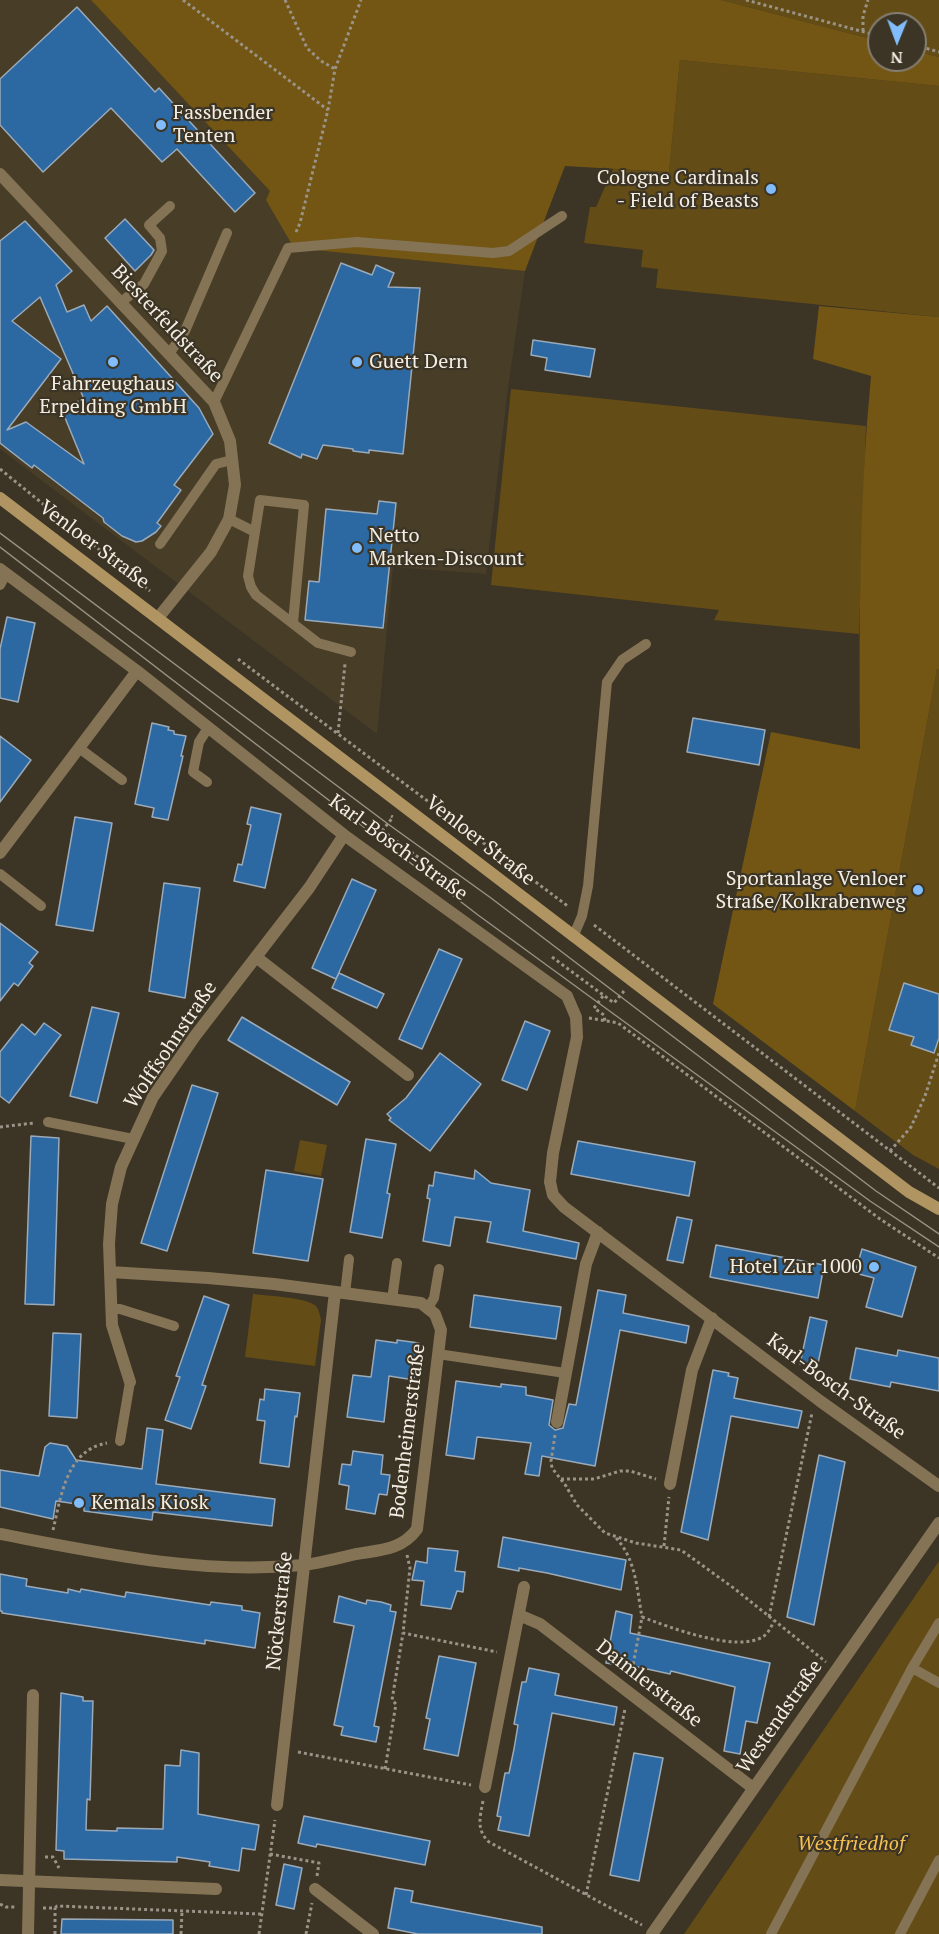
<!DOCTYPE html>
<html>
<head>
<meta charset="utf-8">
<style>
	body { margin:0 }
	#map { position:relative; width:939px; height:1934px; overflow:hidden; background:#3c3424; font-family:"PT Serif",serif }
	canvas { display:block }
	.north { position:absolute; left:867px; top:12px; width:60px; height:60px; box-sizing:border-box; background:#3c3424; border:2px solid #857e71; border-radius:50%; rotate:181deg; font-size:16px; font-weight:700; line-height:24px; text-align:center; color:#f3eee4 }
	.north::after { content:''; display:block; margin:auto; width:21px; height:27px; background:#81bdfa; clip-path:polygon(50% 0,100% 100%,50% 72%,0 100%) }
</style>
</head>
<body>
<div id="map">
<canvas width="939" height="1934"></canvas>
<div class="north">N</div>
</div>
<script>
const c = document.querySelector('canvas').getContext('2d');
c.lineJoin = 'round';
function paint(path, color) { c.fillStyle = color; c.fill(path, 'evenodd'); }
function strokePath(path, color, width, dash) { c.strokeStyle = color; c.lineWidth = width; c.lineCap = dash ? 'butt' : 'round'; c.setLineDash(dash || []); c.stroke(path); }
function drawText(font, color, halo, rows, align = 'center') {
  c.font = font + ' "PT Serif",serif'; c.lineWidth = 4.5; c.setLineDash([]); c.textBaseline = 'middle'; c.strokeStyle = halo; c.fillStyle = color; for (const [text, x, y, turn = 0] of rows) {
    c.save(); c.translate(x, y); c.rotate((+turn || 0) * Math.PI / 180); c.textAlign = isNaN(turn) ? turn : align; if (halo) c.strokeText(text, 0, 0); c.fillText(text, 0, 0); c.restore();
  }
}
paint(new Path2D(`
	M0,0H91L270,191L294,248L525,271L508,388L486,574L393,567L377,734L0,449Z`), '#483d27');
paint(new Path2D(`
	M721,0H939V57L915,51V24H879V41Z
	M680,60L939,86V317L656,288L658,269L641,267L643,250L584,243L590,207H596L613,169L669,172Z
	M511,389L866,426L859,634L714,620L719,610L491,585Z
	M937,669H939V1169L913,1155L855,1111Z
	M300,1140L327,1145L321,1176L294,1171Z
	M253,1294C267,1296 306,1297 316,1306C319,1310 320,1315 321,1320L315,1366L245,1357Z
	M939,1561V1934H684Z`), '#644c16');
paint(new Path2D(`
	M91,0H721L879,41V60H915V51L939,57V86L680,60L669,172L565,166L525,271L294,248L266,200L270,191Z
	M819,306L939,317V669H937L855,1111L713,1004L771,732L860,749C859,625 859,500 871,376L813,359Z`), '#735613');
const building = new Path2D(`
	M77,7L155,92L159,88L255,193L235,212L177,149L162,162L111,108L43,172L0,125V79Z
	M125,219L154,250L151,255L135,271L105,238Z
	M25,221L72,271L56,285L67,312L84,305L91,321L107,306L199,408L213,434L174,485L181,490L157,523L161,526L156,532L142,541L136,542L122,536L104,522L103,518L34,465L32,468L0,443V241ZM40,297L84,399L61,408L84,464L26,422L7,430L61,359L12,321Z
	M341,263L372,275L376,265L394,273L388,287L420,288L403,454L369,450V453L353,451V449L323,445L317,459L302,454L301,458L269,443Z
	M533,340L595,349L590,377L545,370L547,358L531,355Z
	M379,501L396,503L383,628L305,620L309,581L319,582L326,509L377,514Z
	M7,617L35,623L18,702L0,698V649Z
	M693,718L765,730L759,765L687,752Z
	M152,723L169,727L168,730L174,731V734L186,736L181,756H183L168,820L152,817L154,808L135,804Z
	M0,736L31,760L0,802Z
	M251,807L281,814L265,888L234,881L238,864L242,865L251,825L247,824Z
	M75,817L112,823L93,931L56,925Z
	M352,879L376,890L336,979L312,968Z
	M164,883L200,888L185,998L149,991Z
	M0,923L38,952L29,963L33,966L18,986L14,983L0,1001Z
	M439,949L462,959L422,1049L399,1039Z
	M339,973L384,994L377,1008L332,988Z
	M904,983L939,994V1038L934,1053L911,1045L914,1037L889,1030Z
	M92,1007L119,1013L97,1103L70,1096Z
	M242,1017L350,1082L337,1105L228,1040Z
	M525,1021L550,1031L527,1090L502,1080Z
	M44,1023L61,1035L9,1103L0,1096V1052L22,1024L35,1035Z
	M440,1053L481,1084L430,1151L389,1120L391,1118L387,1114L406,1098Z
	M192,1085L218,1093L167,1251L141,1243Z
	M31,1136L59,1138L54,1305L25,1304Z
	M366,1139L396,1144L387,1193L390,1194L382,1238L350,1232Z
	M578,1141L695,1162L689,1196L571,1174Z
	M266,1170L323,1179L308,1261L253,1253Z
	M475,1170L491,1183L530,1190L523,1231L579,1243L576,1259L487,1242L491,1222L455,1217L450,1246L423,1241L430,1199L427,1198L429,1185L433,1186L435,1172L474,1179Z
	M677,1217L692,1220L683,1263L667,1260Z
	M716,1245L824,1265L818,1298L710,1277Z
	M862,1249L916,1267L902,1317L866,1307L874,1278L855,1273Z
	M598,1290L626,1295L623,1313L689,1326L686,1343L620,1330L595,1466L542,1456L539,1476L525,1474L531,1443L477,1437L474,1459L446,1455L456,1381L501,1387V1384L526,1387V1395L553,1400L549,1425L555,1430L563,1428L569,1404L576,1405Z
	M474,1295L561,1307L556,1339L470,1327Z
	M204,1296L229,1305L202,1385L206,1386L191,1429L165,1420L180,1377L176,1376Z
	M810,1317L827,1321L817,1368L800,1364Z
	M53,1333L81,1334L77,1418L49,1416Z
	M376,1340L397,1343V1340L419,1343L414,1380L389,1376L384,1422L347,1417L353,1375L371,1377Z
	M856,1348L897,1356L898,1350L939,1358V1391L891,1382L890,1387L850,1379Z
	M713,1370L729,1373L728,1376L738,1378L734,1398L802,1411L798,1428L731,1416L708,1540L681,1532Z
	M265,1389L300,1393L297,1417L295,1416L289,1467L260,1463L265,1421L257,1420L260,1399L264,1400Z
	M147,1428L163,1430L156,1484L275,1499L272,1526L153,1512L152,1520L84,1511V1505L56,1501L53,1519L0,1507V1470L39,1476L45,1447L50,1443L67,1446L76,1460L142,1469Z
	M353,1451L383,1455L381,1474L390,1475L387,1495L379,1494L375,1514L346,1509L349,1486L339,1484L342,1464L351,1465Z
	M819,1455L845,1462L814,1625L787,1617Z
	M503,1537L626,1560L621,1590L547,1573L519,1568V1571L498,1567Z
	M428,1548L458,1551L455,1571L465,1572L463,1592L457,1591L451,1609L421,1605L424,1581L412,1580L416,1561L427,1563Z
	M0,1574L27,1579L26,1586L68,1593V1589L80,1592L81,1589L125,1597L126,1592L210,1605L211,1602L242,1606V1610L260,1613L255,1648L205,1640V1644L2,1613V1611H0Z
	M339,1596L366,1604L367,1600L381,1602L391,1605L390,1611L396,1612L374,1726L379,1727L376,1742L341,1735L343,1727L334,1725L354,1626L334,1622Z
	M616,1611L632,1615L630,1633L770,1663L757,1723L746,1721L740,1754L724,1751L735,1687L671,1671L670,1674L624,1664L623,1666L606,1663Z
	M439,1656L476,1663L458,1756L424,1749L430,1719L426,1718Z
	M529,1668L559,1674L555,1695L617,1707L614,1725L552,1713L529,1836L498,1830L501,1817L497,1816L505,1773H509L514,1749L518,1725L514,1724L522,1682H526Z
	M61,1693L83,1697V1701H93L90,1800L87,1799L86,1830L117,1831V1828L163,1829L165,1765L180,1766L181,1750L199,1753L198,1814L259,1825L255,1850L242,1848L239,1871L209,1866L210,1862L177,1857V1862L64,1859V1851L56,1850Z
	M634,1753L663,1758L639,1881L610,1875Z
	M304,1816L430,1841L425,1865L317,1844L316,1847L298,1843Z
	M284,1864L302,1868L294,1909L276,1905Z
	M395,1888L413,1891L411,1902L542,1927V1934H418L388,1928Z
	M62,1919L173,1920V1934H61Z`);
paint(building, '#2c68a2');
strokePath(building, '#9baab9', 1.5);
strokePath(new Path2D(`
	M183,0L328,110
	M285,0L307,48L321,61L335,69
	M746,0L879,36
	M863,31V16L868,0
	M915,45L939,52
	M296,232L300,223L328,110L335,69L361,0
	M0,469L150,591
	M238,659L569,907
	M338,733L345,664
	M382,831L393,817L391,816
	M365,832L372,823L422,860
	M594,925L939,1188
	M552,957L614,1003L624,991
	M603,996L594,1008L604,1015L605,1021
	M589,1018L618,1023L880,1219L939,1258
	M0,1127L34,1123
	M890,1151L911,1127L925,1096L939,1053
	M555,1435L551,1461L552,1468L566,1486L577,1505L605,1533L636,1543L681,1550L735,1589L826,1662
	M561,1479H594L620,1471H630L656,1479
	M53,1530C61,1497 66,1450 107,1443
	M616,1538C636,1559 637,1590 642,1617
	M664,1546L669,1497
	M407,1555L410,1568L403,1633L497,1652
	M769,1617L812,1413
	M631,1676L642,1617C669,1627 738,1654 764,1636C769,1632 771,1627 774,1621
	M298,1752L471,1785
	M385,1769L396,1704L392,1700L403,1633
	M483,1801C480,1817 476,1830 489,1842L642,1925
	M270,1854L319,1863L317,1876
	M45,1857H53L59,1868
	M586,1895L625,1709
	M0,1904L6,1907H15
	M43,1908H55L57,1906L261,1914
	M55,1934V1908
	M181,1934L182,1912
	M259,1934L275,1820
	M306,1934L312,1903`), '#9a9387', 3, [3, 3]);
strokePath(new Path2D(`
	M120,303L144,284L162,251L160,238L149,225L170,206
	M169,354L185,331L227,233
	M214,402L288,248L357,242L493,253L509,251L562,216
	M229,519L255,532
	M160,544L216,464L232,460
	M0,585L6,574
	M293,623L304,505L260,500L248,576L251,587L256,595L318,643L351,652
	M79,748L122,780
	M207,782L193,772L199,742L208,728
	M0,874L41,906
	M573,937L582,916L588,886L607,682L622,660L646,644
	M48,1122L133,1139
	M345,1294L349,1259
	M392,1300L397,1263
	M428,1308L434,1298L439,1269
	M112,1309H120L174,1326
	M438,1354L565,1373
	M120,1441L130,1382
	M912,1668L939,1623
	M771,1934L912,1668L939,1683
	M900,1934L939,1860`), '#847354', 10);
strokePath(new Path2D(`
	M0,174L214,402L230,441L235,485L229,519L211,552L158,618
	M0,569L137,671L344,835L567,996L576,1017L577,1037L553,1153L550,1182L553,1195L564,1207L820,1401L939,1486
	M0,853L137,671
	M256,957L408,1075
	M130,1382L112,1325L109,1244L112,1204L121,1167L153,1097L195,1036L309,888L344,835
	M557,1422L586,1264L598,1232
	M670,1484L692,1370L712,1318
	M0,1534C100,1553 201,1575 303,1565C321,1563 339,1558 356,1554C380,1550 402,1550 417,1529L441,1330L435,1314L421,1303L274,1284L208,1278L110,1272
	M519,1615L540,1624L753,1788
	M485,1787L524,1587
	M277,1805L335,1292
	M0,1880L216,1889
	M315,1889L373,1934
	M28,1934L33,1695
	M652,1934L939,1523`), '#847354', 12);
strokePath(new Path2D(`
	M0,498L909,1192L939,1209`), '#b09563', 12);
strokePath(new Path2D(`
	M0,533L388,824L491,898L876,1191L939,1234
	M0,547L478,915L870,1201L939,1247`), '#979184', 1.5);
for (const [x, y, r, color] of [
	[161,125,6,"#81bdfa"],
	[771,189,6,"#81bdfa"],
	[113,362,6,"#81bdfa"],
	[357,362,6,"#81bdfa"],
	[357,548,6,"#81bdfa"],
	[918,890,6,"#81bdfa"],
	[874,1267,6,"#81bdfa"],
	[79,1503,6,"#81bdfa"]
]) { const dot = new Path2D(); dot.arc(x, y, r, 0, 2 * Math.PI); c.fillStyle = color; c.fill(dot); strokePath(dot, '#3c3424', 2); }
drawText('20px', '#f3eee4', '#3c3424', [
	["Fassbender",173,113],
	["Tenten",173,136],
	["Cologne Cardinals",759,178,"right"],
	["- Field of Beasts",759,201,"right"],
	["Guett Dern",369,362],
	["Fahrzeughaus",113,384,"center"],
	["Erpelding GmbH",113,407,"center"],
	["Netto",369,536],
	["Marken-Discount",369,559],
	["Sportanlage Venloer",906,879,"right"],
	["Straße/Kolkrabenweg",906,902,"right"],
	["Hotel Zur 1000",862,1267,"right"],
	["Kemals Kiosk",91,1503]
], 'left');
drawText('20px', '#f3eee4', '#3c3424', [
	["Biesterfeldstraße",167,324,47],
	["Venloer Straße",94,545,37],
	["Venloer Straße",480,841,38],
	["Karl-Bosch-Straße",398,848,36],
	["Wolffsohnstraße",171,1045,-56],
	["Karl-Bosch-Straße",836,1387,36],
	["Bodenheimerstraße",408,1431,-83],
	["Nöckerstraße",280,1611,-84],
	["Daimlerstraße",649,1684,38],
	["Westendstraße",780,1717,-55]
]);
drawText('italic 20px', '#f6c151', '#3c3424', [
	["Westfriedhof",851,1844]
]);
</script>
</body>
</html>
